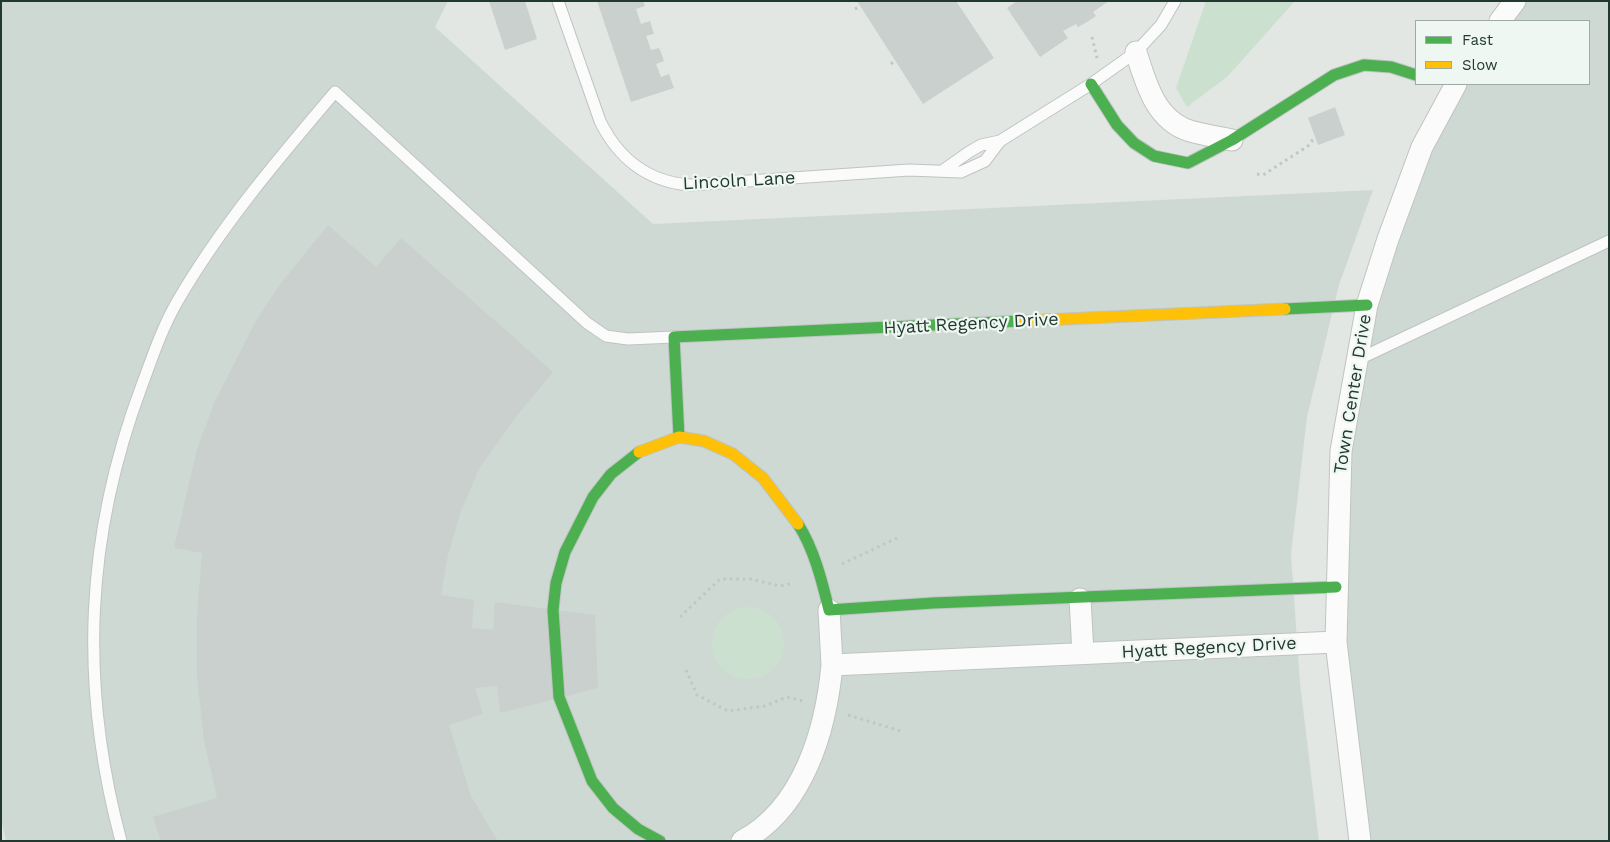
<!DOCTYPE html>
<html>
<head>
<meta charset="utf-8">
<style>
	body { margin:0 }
	#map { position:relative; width:1610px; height:842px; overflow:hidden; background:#e2e7e4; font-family:"Work Sans",sans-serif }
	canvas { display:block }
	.frame { position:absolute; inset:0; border:2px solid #213930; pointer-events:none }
	.legend { position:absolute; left:1415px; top:20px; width:175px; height:65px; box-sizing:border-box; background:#eff7f2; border:1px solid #9daba4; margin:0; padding:6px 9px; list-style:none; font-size:15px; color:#213930 }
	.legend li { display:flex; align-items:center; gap:10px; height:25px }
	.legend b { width:25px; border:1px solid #9daba4 }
</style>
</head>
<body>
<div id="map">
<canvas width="1610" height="842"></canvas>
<div class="frame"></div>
<ul class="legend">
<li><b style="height:6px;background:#4caf50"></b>Fast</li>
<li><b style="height:6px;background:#ffc107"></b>Slow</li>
</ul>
</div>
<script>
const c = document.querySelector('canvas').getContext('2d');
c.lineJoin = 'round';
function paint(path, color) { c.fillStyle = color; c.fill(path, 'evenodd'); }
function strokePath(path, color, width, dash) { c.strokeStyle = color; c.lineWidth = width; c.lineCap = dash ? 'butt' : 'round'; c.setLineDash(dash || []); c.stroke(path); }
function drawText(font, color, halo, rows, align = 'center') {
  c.font = font + ' "Work Sans",sans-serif'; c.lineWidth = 4.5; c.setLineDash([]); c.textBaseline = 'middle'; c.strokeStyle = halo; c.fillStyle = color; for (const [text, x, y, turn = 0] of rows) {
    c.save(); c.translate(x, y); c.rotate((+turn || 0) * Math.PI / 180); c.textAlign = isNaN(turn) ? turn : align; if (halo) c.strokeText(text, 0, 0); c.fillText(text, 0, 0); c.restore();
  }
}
paint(new Path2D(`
	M1,1H448L435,27L653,224L1373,190L1339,285L1307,417L1291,554L1300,683L1319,841H6L1,818Z
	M1515,1H1609V841H1360L1336,587L1367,305L1456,84H1589V21H1500Z`), '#cfd9d4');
paint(new Path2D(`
	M1206,1H1295L1228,76L1187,107L1176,88Z
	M712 643a36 36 0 1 1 72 0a36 36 0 1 1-72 0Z`), '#cbe0cf');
paint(new Path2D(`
	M489,1H525L537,39L505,50Z
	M597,1H643L645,6L636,9L641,24L650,21L654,34L646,36L651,50L659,48L662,55L664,61L656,64L661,77L669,74L674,88L631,102Z
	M857,1H956L994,58L923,104Z
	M1017,1H1109L1093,12L1096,16L1087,22L1078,27L1076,24L1063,31L1068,38L1040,57L1007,8Z
	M1335,107L1345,135L1318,145L1308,118Z
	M328,225L376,267L401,238L553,372L515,418L479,469L461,511L448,555L441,595L474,600L472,628L493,630L495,602L595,615L598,688L500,713L497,686L475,688L483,714L449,725L471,796L498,841H161L153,817L217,798L204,740L197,677V617L202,553L174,548L197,449L215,401L256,321L278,287Z`), '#cad0cd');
const lane = new Path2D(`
	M558,1L600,121C618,158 648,182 690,185L909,170L961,172L985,161L1000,141
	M942,171L969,152L981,145L1000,141L1091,84L1136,52L1161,25L1175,1
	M1359,359L1609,241
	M121,841C79,684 85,537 142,385C152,358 162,328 177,302C221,226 278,159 335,92L587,323L606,336L628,339L674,337`);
const street = new Path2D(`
	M1500,21L1515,1
	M1136,52C1146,83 1155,120 1190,131C1204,135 1218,137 1232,140
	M1080,599L1083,653
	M829,610L832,665
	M742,841C804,808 826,729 832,665L1336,642
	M1360,841L1336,642L1341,451L1367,305L1388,239L1422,147L1456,84`);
const fast = new Path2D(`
	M1091,84L1117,125L1134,143L1154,156L1188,163L1232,140L1334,75L1364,65L1391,67L1416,75
	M1285,309L1367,305
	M679,437L674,337L1021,321
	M639,452L611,474L593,497L565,552L556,583L553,610L559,697L592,781L613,808L638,829L660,841
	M798,524C814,549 822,581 829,610L933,603L1336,587`);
const slow = new Path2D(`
	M1021,321L1285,309
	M639,452L679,437L704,441L733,454L763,478L798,524`);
strokePath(lane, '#bfc4c1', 13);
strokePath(street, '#bfc4c1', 23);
strokePath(fast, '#bdc5c1', 13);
strokePath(slow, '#bdc5c1', 13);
strokePath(new Path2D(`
	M855,9L860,6
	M1092,37L1097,58
	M891,64L896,60
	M1257,174L1263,175L1308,146L1315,137
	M842,564L897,538
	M680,617L720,579H750L780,586L794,583
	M686,670L697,695L728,711L765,706L787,697L803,701
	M848,715L904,732`), '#bfc7c5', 3, [2.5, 4]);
strokePath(lane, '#fbfbfb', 11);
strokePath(street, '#fbfbfb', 21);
strokePath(fast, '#4caf50', 11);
strokePath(slow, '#ffc107', 11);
drawText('18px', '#213930', '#eff7f2', [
	["Lincoln Lane",739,181,-3],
	["Hyatt Regency Drive",971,324,-3],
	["Town Center Drive",1353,394,-81],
	["Hyatt Regency Drive",1209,648,-3]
]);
</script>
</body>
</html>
